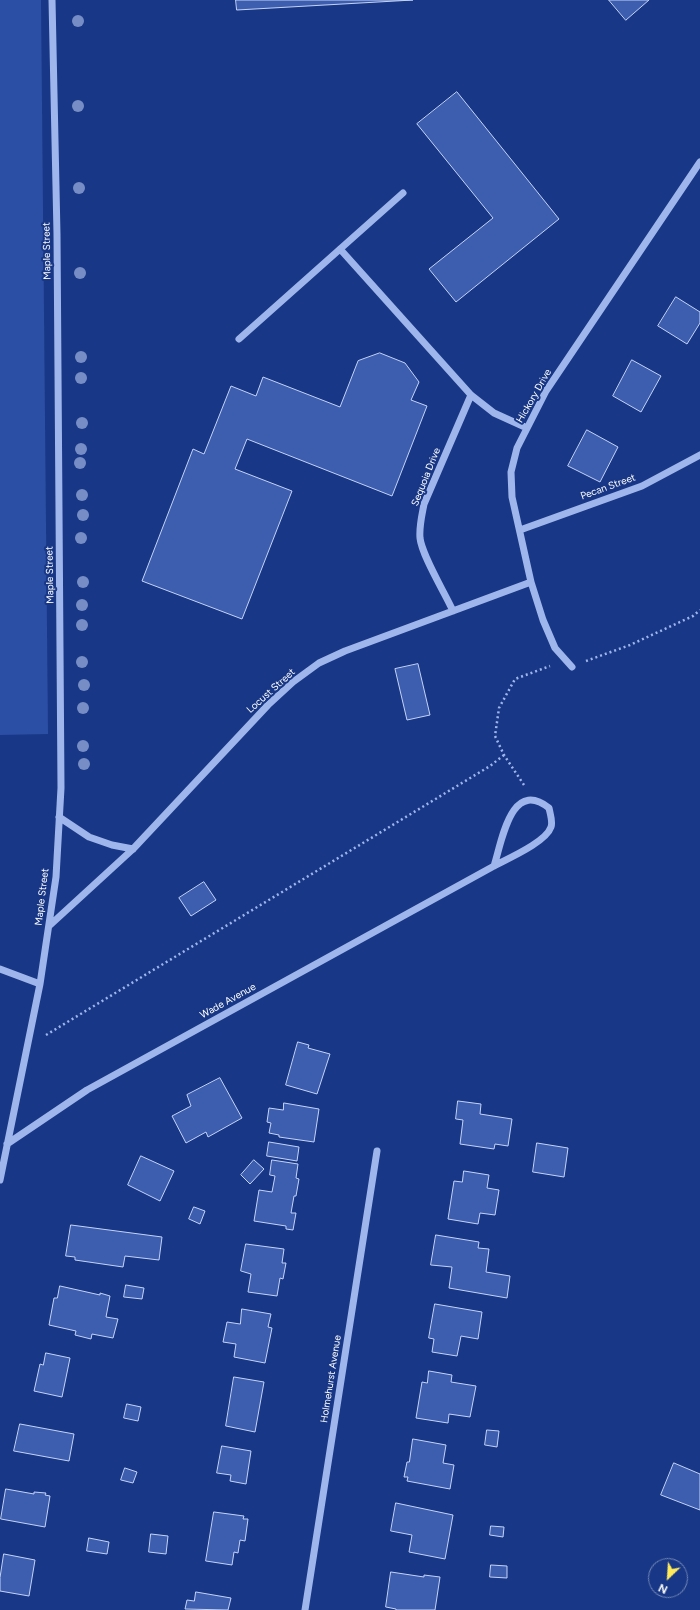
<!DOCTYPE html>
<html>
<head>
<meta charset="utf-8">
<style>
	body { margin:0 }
	#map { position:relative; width:700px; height:1610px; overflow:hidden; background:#183786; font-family:Figtree,sans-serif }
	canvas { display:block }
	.north { position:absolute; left:648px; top:1558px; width:40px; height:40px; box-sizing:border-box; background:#183786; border:1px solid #7487b6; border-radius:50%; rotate:205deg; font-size:11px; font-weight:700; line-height:16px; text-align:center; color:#fff }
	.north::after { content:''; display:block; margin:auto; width:14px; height:18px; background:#ffea5b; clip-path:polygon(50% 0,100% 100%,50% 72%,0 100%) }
</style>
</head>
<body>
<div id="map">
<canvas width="700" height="1610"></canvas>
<div class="north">N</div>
</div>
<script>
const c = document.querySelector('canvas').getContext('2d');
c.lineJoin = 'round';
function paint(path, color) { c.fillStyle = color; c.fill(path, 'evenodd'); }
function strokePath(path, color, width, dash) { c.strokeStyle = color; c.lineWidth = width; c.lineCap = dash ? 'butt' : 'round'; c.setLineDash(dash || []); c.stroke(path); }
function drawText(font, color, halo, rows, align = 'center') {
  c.font = font + ' Figtree,sans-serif'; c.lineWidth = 4; c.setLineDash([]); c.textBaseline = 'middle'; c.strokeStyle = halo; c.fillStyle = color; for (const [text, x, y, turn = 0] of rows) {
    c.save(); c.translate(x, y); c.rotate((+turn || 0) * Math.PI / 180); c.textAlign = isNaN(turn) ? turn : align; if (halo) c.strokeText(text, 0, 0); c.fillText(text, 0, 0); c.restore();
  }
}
paint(new Path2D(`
	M0,0H41L48,734L0,735Z`), '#2b4fa5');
const building = new Path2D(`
	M236,0H413L237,10Z
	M609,0H649L626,20Z
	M457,92L559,219L456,302L429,269L493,218L417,124Z
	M676,297L700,312V323L687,344L658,326Z
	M380,353L405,363L419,382L411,400L427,406L392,496L247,439L235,469L292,491L242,619L142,581L193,449L204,454L231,386L256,396L263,377L340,407L358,361Z
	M632,360L661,376L641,412L613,396Z
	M587,430L618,447L600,482L568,466Z
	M418,664L430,715L407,720L395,669Z
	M204,882L216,900L191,916L179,898Z
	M298,1042L309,1045L308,1048L330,1054L317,1094L286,1085Z
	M220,1078L242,1118L208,1137L206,1132L186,1143L172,1116L191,1106L187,1095Z
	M458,1101L481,1104L480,1114L512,1119L508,1146L495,1144L494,1149L460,1144L463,1120L456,1119Z
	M284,1103L319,1109L314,1142L279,1137V1135L269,1133L271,1123L267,1122L269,1108L283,1110Z
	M269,1142L299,1147L297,1161L267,1156Z
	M537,1143L568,1148L564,1177L533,1172Z
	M141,1156L174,1171L160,1201L128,1185Z
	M254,1160L264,1169L250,1184L241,1175Z
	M272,1160L298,1164L296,1178L299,1179L296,1196H294L291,1213H296L293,1230L286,1229V1226L254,1221L259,1190L272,1192L275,1176L270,1175Z
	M464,1171L489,1175L487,1188L499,1190L495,1215L480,1213L478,1224L448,1219L454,1181L462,1182Z
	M194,1207L205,1211L200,1224L189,1219Z
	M71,1225L162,1237L159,1260L125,1256L123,1267L75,1260V1257L66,1256Z
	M436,1235L479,1242L478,1248L489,1249L486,1272L510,1276L507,1298L449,1288L452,1267L431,1265Z
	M246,1244L284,1249L282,1263H286L283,1279L280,1278L277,1296L248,1292L251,1274L241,1271Z
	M126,1285L144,1288L142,1299L124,1297Z
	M60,1286L100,1295V1293L110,1296L106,1317L118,1319L113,1338L92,1334L91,1339L75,1335L76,1331L49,1325L54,1298H57Z
	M435,1304L482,1312L478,1339L461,1336L457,1356L432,1352L434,1339L429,1338Z
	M242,1309L271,1314L268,1327L272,1328L265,1363L234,1357L236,1344L223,1342L227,1322L240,1324Z
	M46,1353L70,1358L62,1397L34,1391L40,1364L43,1365Z
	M429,1371L452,1375L451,1382L476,1386L470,1417L449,1414L448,1423L416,1418L422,1382L427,1383Z
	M234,1377L264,1382L255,1432L226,1426Z
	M127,1404L141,1407L138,1421L124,1418Z
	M20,1424L74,1434L69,1461L14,1451Z
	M487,1430L499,1431L497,1447L485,1445Z
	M413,1439L446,1445L443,1463L454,1465L450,1489L407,1481L408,1477H404L407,1462H409Z
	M222,1446L251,1451L246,1484L230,1481L231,1475L217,1473Z
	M674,1463L700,1474V1510L661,1495Z
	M125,1468L137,1472L133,1483L121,1480Z
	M6,1489L34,1494V1492L46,1493L45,1495L50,1496L45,1527L1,1519Z
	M396,1503L453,1515L445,1559L409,1552L412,1535L391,1531Z
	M214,1512L244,1516L243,1519H248L245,1541L240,1540L238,1553L234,1552L232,1565L206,1561Z
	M491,1526L504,1527L503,1537L490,1535Z
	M151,1534L168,1536L166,1554L149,1552Z
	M89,1538L109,1542L107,1554L87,1551Z
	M4,1554L35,1560L29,1596L0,1591V1578Z
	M491,1565L507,1566V1578L490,1577Z
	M391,1572L424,1577V1575L440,1577L435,1610H396V1609L386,1607Z
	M196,1592L231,1598L228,1610L185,1609L187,1600L194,1601Z`);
paint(building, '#3d5dae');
strokePath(building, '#c4d4f9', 1);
strokePath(new Path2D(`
	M586,661L630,645L693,616L700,610
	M524,785L504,755L495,736L499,708L515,679L550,666
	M46,1035L490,766L504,755`), '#9fb6ed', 2.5, [2, 3]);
strokePath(new Path2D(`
	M340,249L471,395L494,413L527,428
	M239,339L403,193
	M520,530L642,486L700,455
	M453,611C445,593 422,556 420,538C419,526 422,515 424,504L471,395
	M572,667L555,648L543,620L531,582L512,497L511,472L517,448L546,391L700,162
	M59,817L89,837L112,845L133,849
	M49,926L133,849L268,705L293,682L319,663L345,651L531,582
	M0,969L40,984
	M7,1144L87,1090L494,866C509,858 546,842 551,827C553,822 550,813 549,808C511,778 502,841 494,866
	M0,1180L40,984L56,877L61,788L57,234L52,0
	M305,1610L377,1151`), '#9fb6ed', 7);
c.fillStyle = '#778dc5';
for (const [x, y] of [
	[78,21],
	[78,106],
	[79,188],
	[80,273],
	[81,357],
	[81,378],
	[82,423],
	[81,449],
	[80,463],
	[82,495],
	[83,515],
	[81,538],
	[83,582],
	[82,605],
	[82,625],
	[82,662],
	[84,685],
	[83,708],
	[83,746],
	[84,764]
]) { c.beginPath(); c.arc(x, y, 6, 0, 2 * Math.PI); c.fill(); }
drawText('10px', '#fff', '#183786', [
	["Maple Street",47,251,-91],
	["Hickory Drive",534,396,-60],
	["Sequoia Drive",426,477,-68],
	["Pecan Street",608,487,-20],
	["Maple Street",50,575,-91],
	["Locust Street",271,691,-42],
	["Maple Street",42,897,-83],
	["Wade Avenue",228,1001,-29],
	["Holmehurst Avenue",331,1379,-81]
]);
</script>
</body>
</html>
